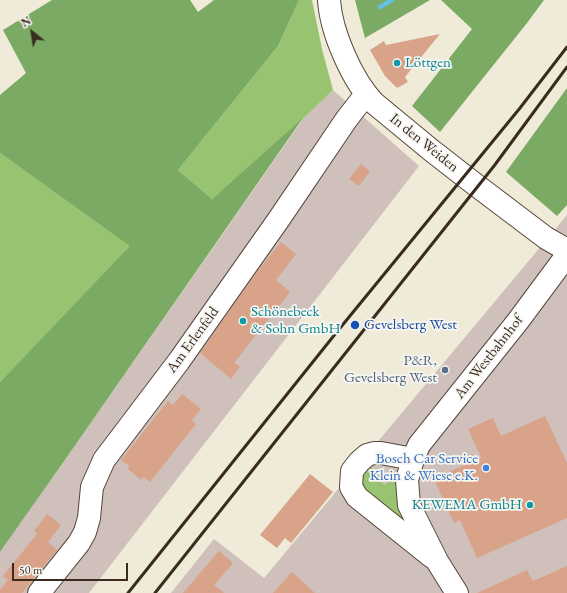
<!DOCTYPE html>
<html>
<head>
<meta charset="utf-8">
<style>
	body { margin:0 }
	#map { position:relative; width:567px; height:593px; overflow:hidden; background:#efebd8; font-family:"EB Garamond",serif }
	canvas { display:block }
	.north { position:absolute; left:12px; top:12px; width:40px; height:40px; -webkit-text-stroke:3px #f6f6f2; paint-order:stroke; rotate:330deg; font-size:11px; font-weight:700; line-height:16px; text-align:center; color:#3b2a1e }
	.north::after { content:''; display:block; margin:auto; width:14px; height:18px; background:#3b2a1e; clip-path:polygon(50% 0,100% 100%,50% 72%,0 100%) }
	.scale { position:absolute; left:12px; top:563px; width:116px; height:18px; box-sizing:border-box; border:2px solid #3b2a1e; border-top:0; padding-left:5px; font-size:12px; line-height:14px; white-space:nowrap; color:#3b2a1e; -webkit-text-stroke:3px #f6f6f2; paint-order:stroke }
</style>
</head>
<body>
<div id="map">
<canvas width="567" height="593"></canvas>
<div class="north">N</div>
<div class="scale">50 m</div>
</div>
<script>
const c = document.querySelector('canvas').getContext('2d');
c.lineJoin = 'round';
function paint(path, color) { c.fillStyle = color; c.fill(path, 'evenodd'); }
function strokePath(path, color, width, dash) { c.strokeStyle = color; c.lineWidth = width; c.lineCap = dash ? 'butt' : 'round'; c.setLineDash(dash || []); c.stroke(path); }
function drawText(font, color, halo, rows, align = 'center') {
  c.font = font + ' "EB Garamond",serif'; c.lineWidth = 3.5; c.setLineDash([]); c.textBaseline = 'middle'; c.strokeStyle = halo; c.fillStyle = color; for (const [text, x, y, turn = 0] of rows) {
    c.save(); c.translate(x, y); c.rotate((+turn || 0) * Math.PI / 180); c.textAlign = isNaN(turn) ? turn : align; if (halo) c.strokeText(text, 0, 0); c.fillText(text, 0, 0); c.restore();
  }
}
paint(new Path2D(`
	M333,90L419,166L89,593H0V552L60,467L303,119Z
	M567,215V593H171L214,539L264,578Z`), '#cfc0bb');
paint(new Path2D(`
	M299,0H312L322,49L333,90L303,119L212,199L178,170L278,46Z
	M0,153L131,246L0,382Z
	M369,464L384,485L397,477L405,523L364,494L360,471Z`), '#98c472');
paint(new Path2D(`
	M52,0H190L198,12L214,0H299L278,46L178,170L212,199L303,118L60,467L0,552V382L130,246L0,153V95L26,73L3,30Z
	M355,0H430L365,38Z
	M441,0H544L527,23L440,132L412,106L472,29Z
	M567,88V205L557,216L506,172Z`), '#7aaa64');
strokePath(new Path2D(`
	M380,7L392,0`), '#64c1e2', 4.5);
paint(new Path2D(`
	M440,34L405,77L408,82L397,88L385,76L370,50L384,41L386,45Z
	M361,164L370,171L359,186L349,179Z
	M281,242L296,254L276,280L290,292L234,363L240,367L231,379L200,353L256,273Z
	M182,394L201,409L192,420L196,424L150,482L143,477L141,480L128,469L129,466L121,460L168,401L173,405Z
	M545,416L567,463V518L477,558L460,520L454,523L434,479L481,457L468,429L493,418L501,436Z
	M310,474L333,492L291,543L285,538L277,548L260,535Z
	M47,514L61,525L48,542L57,550L22,593H0V590L8,580L3,576L37,534L34,531Z
	M219,551L233,563L214,585L224,593H183Z
	M567,566V593H477L527,570L533,581Z
	M292,572L315,593H273Z`), '#d8a388');
const minor = new Path2D(`
	M329,0C331,32 352,80 374,103L431,150L472,182L546,238L567,250
	M413,459L381,453H374L367,455L359,462L352,471L351,487L357,497L432,557
	M39,593L79,543L85,532L89,518L92,487L104,460L179,361L279,219L346,120L366,94
	M457,593L437,561L409,505L407,480L413,459L419,445L518,321L567,255`);
strokePath(minor, '#56473a', 24);
strokePath(minor, '#fff', 22);
strokePath(new Path2D(`
	M128,593L336,333L520,108L567,47
	M155,593L494,166L567,67`), '#3b2a1e', 3);
for (const [x, y, r, color] of [
	[397,63,4,"#0f9aa8"],
	[243,321,4,"#0f9aa8"],
	[355,325,5,"#1a4fb4"],
	[445,370,4,"#5c6f8a"],
	[486,468,4,"#3f7fe0"],
	[530,505,4,"#0f9aa8"]
]) { const dot = new Path2D(); dot.arc(x, y, r, 0, 2 * Math.PI); c.fillStyle = color; c.fill(dot); strokePath(dot, '#f6f6f2', 1.5); }
drawText('15px', '#0d838f', '#f6f6f2', [
	["Löttgen",405,63],
	["Schönebeck",251,312],
	["& Sohn GmbH",251,329],
	["KEWEMA GmbH",522,505,"right"]
], 'left');
drawText('15px', '#3b2a1e', '#f6f6f2', [
	["In den Weiden",424,143,39],
	["Am Erlenfeld",193,340,-54],
	["Am Westbahnhof",489,357,-52]
]);
drawText('15px', '#164399', '#f6f6f2', [
	["Gevelsberg West",364,325]
], 'left');
drawText('15px', '#4e5e75', '#f6f6f2', [
	["P&R,",437,361],
	["Gevelsberg West",437,378]
], 'right');
drawText('15px', '#366cbe', '#f6f6f2', [
	["Bosch Car Service",478,459],
	["Klein & Wiese e.K.",478,476]
], 'right');
</script>
</body>
</html>
